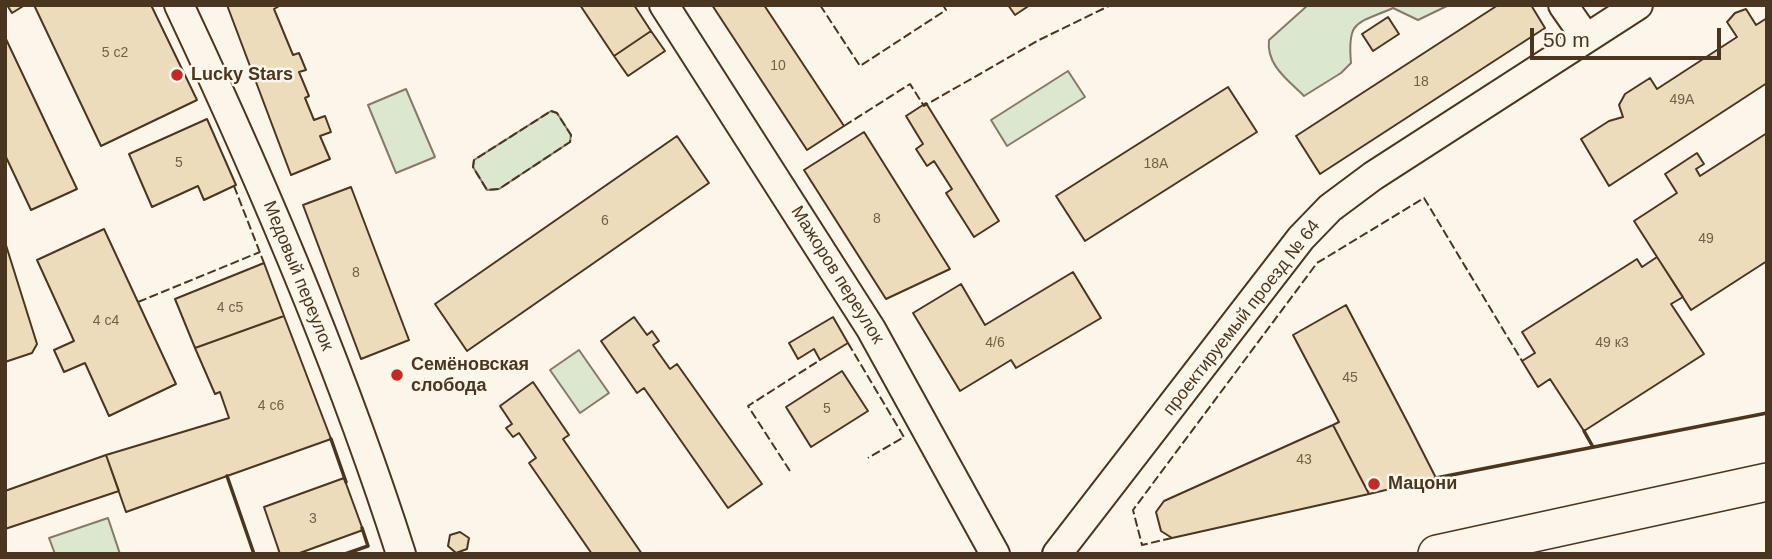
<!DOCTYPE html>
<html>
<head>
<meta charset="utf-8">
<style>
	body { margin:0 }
	#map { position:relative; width:1772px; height:559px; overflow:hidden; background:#fbf6e9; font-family:Helvetica,sans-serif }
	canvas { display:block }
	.frame { position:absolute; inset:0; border:7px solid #4a3520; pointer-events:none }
	.scale { position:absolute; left:1530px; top:28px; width:191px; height:32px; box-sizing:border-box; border:4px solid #4a3520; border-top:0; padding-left:9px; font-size:21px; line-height:24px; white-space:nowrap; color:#4a3520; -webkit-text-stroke:5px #fbf6e9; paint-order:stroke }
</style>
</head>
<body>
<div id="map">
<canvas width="1772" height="559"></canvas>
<div class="frame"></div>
<div class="scale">50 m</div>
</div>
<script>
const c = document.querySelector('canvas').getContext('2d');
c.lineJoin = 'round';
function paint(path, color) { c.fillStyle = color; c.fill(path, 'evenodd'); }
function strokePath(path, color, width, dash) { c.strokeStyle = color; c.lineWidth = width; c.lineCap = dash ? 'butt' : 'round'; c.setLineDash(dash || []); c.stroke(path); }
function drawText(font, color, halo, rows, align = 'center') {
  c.font = font + ' Helvetica,sans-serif'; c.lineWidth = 5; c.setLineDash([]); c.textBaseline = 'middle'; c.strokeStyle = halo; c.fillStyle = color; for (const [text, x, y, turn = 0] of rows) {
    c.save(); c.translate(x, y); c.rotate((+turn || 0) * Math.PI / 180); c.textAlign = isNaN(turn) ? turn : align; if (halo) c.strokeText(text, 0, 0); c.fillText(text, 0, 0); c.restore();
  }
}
const green = new Path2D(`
	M1308,5H1449L1418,20L1393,8C1357,24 1347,19 1351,63L1341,73L1304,96C1288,80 1266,65 1269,40Z
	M1068,71L1085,97L1007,146L991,120Z
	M406,89L435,157L396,173L368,105Z
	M551,111L557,113L571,135L570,142L499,189L487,190L473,167L474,160Z
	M579,350L609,393L580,413L550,370Z
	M108,518L120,554H55L49,538Z`);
paint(green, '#dce7d0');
strokePath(green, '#887966', 2);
const building = new Path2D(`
	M7,5H25L12,13Z
	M34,5H151L197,100L101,146Z
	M227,5H281L274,9L293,55L299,53L306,70L299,72L309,96L305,98L314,120L325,116L331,132L320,136L330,159L291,175Z
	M580,5H634L651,31L614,56Z
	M712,5H764L844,126L807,150Z
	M1008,5H1030L1015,15Z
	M1498,5H1531L1545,28L1320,174L1296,136Z
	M1746,9L1756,25L1767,18V83L1609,186L1581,139L1609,121L1623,117L1619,105L1625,94L1650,78L1657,89L1737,37L1727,22L1735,13Z
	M1388,17L1399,34L1373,51L1362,34Z
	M651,31L665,51L628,76L614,56Z
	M5,37L77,189L31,210L5,155Z
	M1228,87L1257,132L1085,241L1056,196Z
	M926,103L999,221L974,237L946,193L952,189L934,161L927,166L916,149L923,144L906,116Z
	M207,119L236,185L204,200L198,186L152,207L129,154Z
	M864,132L950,269L886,299L804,170Z
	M1767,133V261L1691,310L1634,221L1677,193L1665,174L1697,153L1704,164L1696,169L1700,176Z
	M677,136L709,183L467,351L435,304Z
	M351,187L409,340L361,359L303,205Z
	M104,229L176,384L109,416L85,363L64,372L54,350L74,341L37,260Z
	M5,242L37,344L32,353L5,362Z
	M1657,257L1683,297L1671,304L1704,354L1584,431L1550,379L1538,387L1522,361L1535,353L1522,332L1637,259L1642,267Z
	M264,263L284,316L195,348L175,299Z
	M1073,272L1101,318L1016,368L1011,360L960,391L913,313L961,284L985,325Z
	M1346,305L1410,427L1436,478L1369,494L1333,425L1339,422L1293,335Z
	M284,316L331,439L126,512L106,455L229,418L220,392L215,394L195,348Z
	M634,317L647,335L652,331L659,341L653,345L670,369L677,364L762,484L728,508L644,388L637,393L601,341Z
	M833,317L848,343L820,360L814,349L798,359L789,343Z
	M842,371L868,411L811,447L786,407Z
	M533,382L569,435L563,439L642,554H592L529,463L536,458L519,433L513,437L506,428L512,424L500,406Z
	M1333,425L1369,494L1172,538L1161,531L1156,512L1164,501Z
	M106,455L119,491L5,529V491Z
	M344,478L363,530L297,554H280L264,507Z
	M460,532L469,538L467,549L456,553L448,546L450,535Z`);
paint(building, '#ecdcbc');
strokePath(building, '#4a3520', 2);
const minor = new Path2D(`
	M179,5C263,183 341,366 401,554
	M664,5L871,329L995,554
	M1563,5L1586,38
	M1057,554L1301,238L1330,208L1373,176L1638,5`);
const major = new Path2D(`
	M1437,554L1767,482`);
strokePath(minor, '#4a3520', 32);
strokePath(major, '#4a3520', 40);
strokePath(minor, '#fbf6e9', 28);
strokePath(major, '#fbf6e9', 37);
strokePath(new Path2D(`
	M820,5L860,66L946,10L943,5
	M551,111L557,113L571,135L570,142L499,189L487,190L473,167L474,160Z
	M844,126L910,84L924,106L1039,40L1111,5
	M234,186L264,263
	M138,302L260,252
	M848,343L904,437L868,458
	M790,471L748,406L820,360
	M1172,538L1142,545L1133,510L1317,263L1424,198L1522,361`), '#4a3520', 2, [9, 3.5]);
strokePath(new Path2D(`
	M1584,431L1593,447
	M331,439L346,482
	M227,476L254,554
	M1436,478L1767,413
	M345,554L368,546L362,528`), '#4a3520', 3.5);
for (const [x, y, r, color] of [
	[177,75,7,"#c62828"],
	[397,375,7,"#c62828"],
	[1374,484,7,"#c62828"]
]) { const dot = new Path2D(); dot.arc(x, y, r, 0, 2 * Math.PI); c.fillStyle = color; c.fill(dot); strokePath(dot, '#fbf6e9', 2.5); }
drawText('14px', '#725f47', null, [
	["5 с2",115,53],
	["10",778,66],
	["18",1421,82],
	["49А",1682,100],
	["5",179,163],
	["18А",1156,164],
	["8",877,219],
	["6",605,221],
	["49",1706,239],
	["8",356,273],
	["4 с5",230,308],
	["4 с4",106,321],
	["4/6",995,343],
	["49 к3",1612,343],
	["45",1350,378],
	["4 с6",271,406],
	["5",827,409],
	["43",1304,460],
	["3",313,519]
]);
drawText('bold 18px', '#4a3520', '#fbf6e9', [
	["Lucky Stars",191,75],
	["Семёновская",411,365],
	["слобода",411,386],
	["Мацони",1388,484]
], 'left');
drawText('18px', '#4a3520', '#fbf6e9', [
	["Мажоров переулок",837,275,58],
	["Медовый переулок",298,276,68],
	["проектируемый проезд № 64",1242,318,-52]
]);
</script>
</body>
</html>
